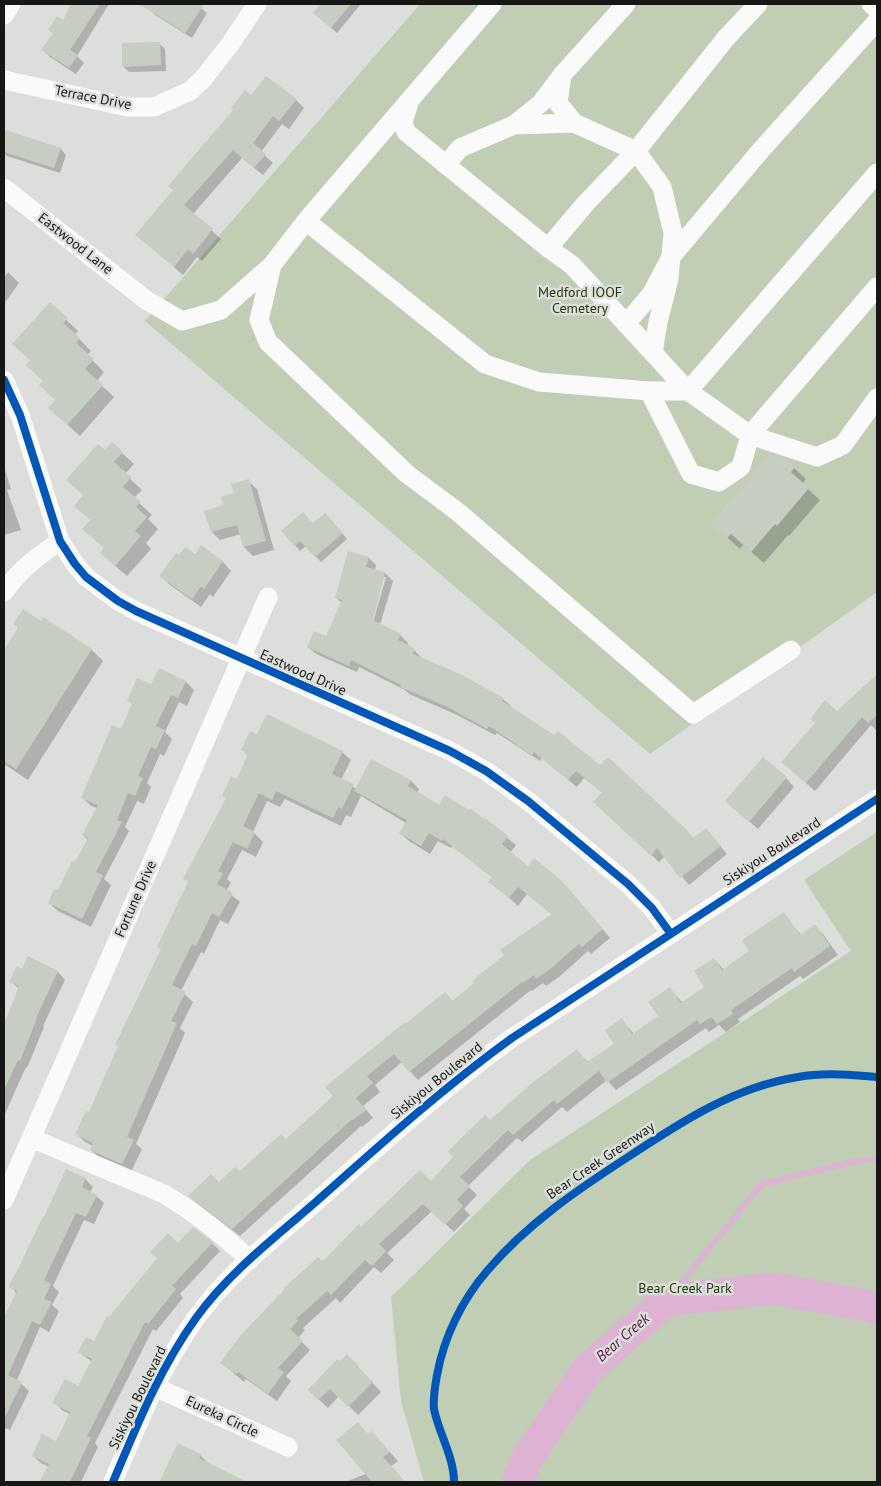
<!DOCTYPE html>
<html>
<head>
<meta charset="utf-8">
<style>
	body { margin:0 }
	#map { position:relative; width:881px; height:1486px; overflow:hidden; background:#dcdedb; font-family:"PT Sans",sans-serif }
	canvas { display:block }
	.frame { position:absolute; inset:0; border:5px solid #171816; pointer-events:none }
</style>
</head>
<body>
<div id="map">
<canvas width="881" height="1486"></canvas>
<div class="frame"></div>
</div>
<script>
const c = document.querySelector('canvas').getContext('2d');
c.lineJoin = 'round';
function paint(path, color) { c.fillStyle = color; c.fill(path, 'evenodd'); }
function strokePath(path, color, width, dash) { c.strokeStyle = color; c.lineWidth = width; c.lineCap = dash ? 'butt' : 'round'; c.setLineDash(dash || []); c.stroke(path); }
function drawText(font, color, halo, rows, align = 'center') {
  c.font = font + ' "PT Sans",sans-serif'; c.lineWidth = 5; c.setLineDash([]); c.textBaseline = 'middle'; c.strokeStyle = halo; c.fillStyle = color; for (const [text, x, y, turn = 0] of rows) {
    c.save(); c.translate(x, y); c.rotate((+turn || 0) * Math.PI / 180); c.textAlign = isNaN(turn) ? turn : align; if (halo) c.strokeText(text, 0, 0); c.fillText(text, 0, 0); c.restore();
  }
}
paint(new Path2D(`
	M420,4H877V592L650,754L145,321Z
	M877,832V1482H424L401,1401L391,1297L530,1160L851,951L804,880Z`), '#bfceb4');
paint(new Path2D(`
	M73,4H109L77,56L84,63L76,74L50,57L43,50L64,22Z
	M153,4H196L207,13L192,38L155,15L149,9Z
	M322,4H361L337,33L314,13Z
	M159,43L165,49L166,71L129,72L123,66Z
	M252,97L296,100L304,108L289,129L282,124L261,152L273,163L263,175L242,158L193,214L221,239L202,261L197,257L183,275L137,235Z
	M7,131L61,149L66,155L60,173L7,156L4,153V142Z
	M8,272L19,283L4,304V278Z
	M50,304L78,331L75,335L91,351L87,355L104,372L97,381L114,397L80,436L61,419L56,400L31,360Z
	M105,452L122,453L134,464L125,474L142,490L134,498L152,515L148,519L158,529L146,543L151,549L127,576L113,564L91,521L84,495Z
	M4,467L11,489L7,490L21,530L4,535Z
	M794,468L806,479L802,484L820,500L789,536L788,535L764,563L743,545L740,549L712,524Z
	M248,481L257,489L274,550L253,556L244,547L241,534L220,540L212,532L225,506Z
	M331,520L347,539L321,562L306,546L300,551L295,545L314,525Z
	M201,547L223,562L231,571L213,597L210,594L201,607L170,585L161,576L180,557L195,556Z
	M369,558L376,565L375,571L385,573L393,581L380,625L400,635L408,643L407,646L414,650H411L409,659L414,650L421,657L420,658L503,699L511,706L510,708L601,767L686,831L694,839L706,830L727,854L689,885L665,856L659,862L602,809L603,793L584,778L577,787L542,758L540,761L497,733L495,735L455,714L409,694L405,690L359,667L357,672L316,654L308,647L327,638L342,603L336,598ZM383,577H386L372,626H370Z
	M44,619L92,650L103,661L28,780L4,764V652L19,628L15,624L41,623Z
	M159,670L186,682L194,690L187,706L179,702L165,732L172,739L164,756L160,754L147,783L151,787L144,804L137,801L125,827L129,831L104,879L111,885L91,927L58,911L49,903L58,892L88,840L83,835L97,808L91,806L82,797L121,730L133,705L128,700L152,686Z
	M877,676V731L871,725L815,791L792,771L837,713Z
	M242,750L342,752L351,760L341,780L357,789L372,761L411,781L419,789L417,793L439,807L483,820L484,819L516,845L510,853L528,868L569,890L610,938L591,954L588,951L559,977L546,986L543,983L532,991L531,990L418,1080L402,1062L375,1085L380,1092L363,1106L373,1118L362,1127L361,1126L240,1236L198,1204L190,1196L240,1173L286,1140L335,1096L406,1024L445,994L453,1002L553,915L527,894L518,906L490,881L493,878L452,846L451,848L438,841L430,854L409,841L400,833L406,823L361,796L351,817L346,815L341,826L285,799L280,807L267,801L253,832L263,842L256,857L242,850L227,879L231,883L226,891L240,902L228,924L220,920L204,954L201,952L181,991L193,1002L180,1028L185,1033L136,1144L142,1149L131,1172L100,1158L91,1150L93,1146L85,1142L76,1133L89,1114L162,950L159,947L189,883L185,879L227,799L224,796L237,780L249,756Z
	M786,778L794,787L758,829L736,810Z
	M783,914L801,935L815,926L823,934L838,955L803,979L800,976L738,1019L740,1022L726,1032L719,1025L709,1032L706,1028L616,1090L607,1080L567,1112L562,1107L522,1142L517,1138L468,1186L477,1195L464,1209L470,1215L454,1232L432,1211L387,1253L394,1260L381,1273L374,1267L340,1303L336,1298L303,1328L305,1330L298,1338L310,1350L286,1376L291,1381L277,1401L246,1379L244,1382L222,1363L323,1263L361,1228L431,1183L490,1122L577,1051L588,1062L616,1044L622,1020L634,1034L659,1016L670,989L683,1003L706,988L714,959L724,970L751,951Z
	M29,958L58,972L65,980L43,1026L44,1027L27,1068L26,1067L4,1116V1027L19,989L11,981L23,971Z
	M85,1179L93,1187L90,1193L96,1196L104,1203L94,1224L84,1220L53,1286L59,1292L52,1305L59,1311L49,1332L40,1327L17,1380L29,1391L10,1430L6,1428L4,1433V1320L17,1294L10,1286Z
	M212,1243L220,1251L180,1294L183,1298L156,1331L153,1329L95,1443L98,1447L81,1482H41L49,1467L41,1463L33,1456L57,1443L70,1414L62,1410L54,1402L78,1388L92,1362L79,1352L94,1343L109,1319L178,1245Z
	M347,1355L381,1392L358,1415L339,1396L328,1408L309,1390Z
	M372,1433L398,1461L391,1466L405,1482H345L366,1474L369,1435Z
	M178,1445L200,1455L210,1465L234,1477L239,1482H161Z`), '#0003');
strokePath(new Path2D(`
	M667,1300L762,1184L856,1161L877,1159`), '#ddb2d2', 5.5);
strokePath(new Path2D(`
	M518,1482L526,1460L588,1369L667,1300L773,1289L864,1305L877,1309`), '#ddb2d2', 32);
paint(new Path2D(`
	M71,4H100L70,50L78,55L69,68L41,50L53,33L48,30L57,16L63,20Z
	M139,4H204L185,33Z
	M320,4H351L331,28L313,13Z
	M160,42L161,65L122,67V43Z
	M266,76L297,99L279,121L273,116L253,143L266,154L254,168L233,150L184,205L213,229L193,254L188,249L174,267L135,235L173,190L168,186L233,110L231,108L245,90L251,95Z
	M6,130L61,148L54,168L4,152V138Z
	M50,302L68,318L63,323L80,338L76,343L94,359L85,369L103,385L67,425L48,408L55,400L39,385L43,381L26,365L30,360L12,344Z
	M112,442L123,452L114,462L131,477L123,487L141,502L136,507L147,517L135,531L141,536L115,566L100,553L104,548L82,529L90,520L74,506L83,495L66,480L98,444L105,450Z
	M770,454L785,458L795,467L791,472L809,488L777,526L775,524L751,552L731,534L727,538L710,524Z
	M249,479L266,541L243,547L237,525L211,532L204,511L223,505L221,497L234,493L231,484Z
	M303,512L313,523L325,513L343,533L315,557L300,541L294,546L281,531Z
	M201,545L223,561L204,589L201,586L192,599L159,576L176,553L179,555L185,547L195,554Z
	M348,551L369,557L366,567L385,572L373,620L401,634L398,640L414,648L411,653L460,674L504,698L502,701L554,735L558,731L600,765L608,757L687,830L693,838L706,828L721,846L680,878L657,848L651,856L593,802L602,792L576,771L568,780L534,752L532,755L489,726L487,729L446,706L400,687L401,685L351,660L349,666L307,647L314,631L326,636L342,600L335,598Z
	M23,609L41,621L43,617L92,649L16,769L4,761V650L18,627L13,624Z
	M159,668L186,681L178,698L171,695L156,726L165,730L156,749L151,747L138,776L143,778L135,796L128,793L117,820L122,822L96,872L103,875L82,919L48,903L54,889L58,890L72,861L75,862L88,838L82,835L98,805L81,798L112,725L121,729L132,703L127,701L137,678L151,684Z
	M877,674V715L868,723L862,717L806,783L781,762L815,723L810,719L825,700L837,711Z
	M267,714L343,751L332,774L354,784L342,809L338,807L333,818L276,791L272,800L259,793L243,826L255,832L247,849L233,842L218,871L223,873L217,884L233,893L219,917L212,913L196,946L192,944L172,985L186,992L171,1021L177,1023L127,1137L134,1140L122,1164L90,1150L93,1143L75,1134L86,1111L89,1112L118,1046L115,1045L161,949L157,947L188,882L183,879L226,798L222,796L231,776L237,779L248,754L241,750L250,731L257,734Z
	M763,757L787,777L749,822L725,801Z
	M371,759L411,780L408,786L439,805L445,795L469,810L470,808L483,818L484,817L508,836L502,844L528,866L534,858L561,880L603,929L582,947L579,944L550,969L536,979L534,975L523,983L522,982L409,1072L394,1054L367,1076L373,1083L356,1098L366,1110L353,1120L352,1119L232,1229L188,1196L211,1174L219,1182L235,1167L240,1171L281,1134L286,1139L333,1096L325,1087L405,1022L406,1023L445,992L452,1001L474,983L472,981L504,955L500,950L552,914L518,887L509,898L488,882L492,877L443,839L442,841L429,833L421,846L399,833L407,820L354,791Z
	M784,912L800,935L815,924L830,946L794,972L792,968L731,1010L733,1014L717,1024L712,1017L700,1024L697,1020L607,1083L599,1071L557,1104L554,1100L513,1135L508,1130L460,1177L470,1186L457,1200L463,1206L445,1225L423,1204L379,1244L386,1251L372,1266L365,1260L331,1295L327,1291L296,1319L298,1321L290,1329L303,1341L278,1368L284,1372L268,1394L238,1372L236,1374L220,1363L240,1336L284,1290L283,1289L318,1257L323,1261L359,1224L361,1227L420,1170L431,1181L453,1157L448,1151L485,1115L490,1120L532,1083L577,1049L587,1062L614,1044L605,1030L622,1018L632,1034L658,1016L648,1002L670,987L681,1003L704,987L694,971L714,958L722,970L749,951L742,940Z
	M28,956L58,971L36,1018H37L20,1061L18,1060L4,1090V1024L19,986L9,982L17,966L22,969Z
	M66,1169L86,1178L82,1187L97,1195L86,1217L76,1213L44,1280L51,1284L44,1299L52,1302L40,1325L32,1321L8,1375L22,1382L4,1419V1317L17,1291L8,1287L19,1267L43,1216L44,1217Z
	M193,1227L213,1242L172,1286L176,1289L148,1324L145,1322L87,1436L91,1438L70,1482H39L49,1464L32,1456L42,1434L56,1441L70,1412L52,1403L65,1379L78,1386L92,1359L78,1352L86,1337L94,1341L107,1316L109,1317L157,1258L150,1252L168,1233L178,1243Z
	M347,1354L358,1365L357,1366L373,1382L348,1407L330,1389L318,1400L308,1390L337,1359L340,1361Z
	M358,1422L368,1434L372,1431L390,1452L383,1457L405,1482H372L336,1440Z
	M178,1443L201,1454L199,1458L247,1482H159Z`), '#c5cec0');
strokePath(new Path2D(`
	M492,4L306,221L272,265L259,320L268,342L407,474L458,512L693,714L791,650
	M871,4L877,9
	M4,15L11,4
	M4,80L128,107H154L190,91L203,79L231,43L257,4
	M409,103L403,122L406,132L548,248L572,265L688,391L877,173
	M574,123L558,103L562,75L626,4
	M514,125L541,103L560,78
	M446,165L460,148L514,125L574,123L636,151L662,187L673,233L669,279L658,322L653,353
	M4,188L146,300L182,321L221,310L272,265
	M306,221L485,364L539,382L649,391H688L750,435L817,457L843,445L877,398
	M548,248L586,203L636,151L726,38L758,4
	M626,324L652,293L671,257L761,150L877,21
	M4,380L20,415L60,541L75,564L86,577L118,601L136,611L450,751L486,771L528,801L628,884L652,908L671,934
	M649,391L691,474L719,482L741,467L750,435L877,287
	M4,592C19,570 38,556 60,541
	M31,1138L164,1194C195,1212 224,1236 250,1260
	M4,1200L268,597
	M155,1387L288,1447
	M113,1482C137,1425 160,1368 196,1318C229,1272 276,1237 318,1200C381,1144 444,1087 512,1038L877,799`), '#fafafa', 19);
strokePath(new Path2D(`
	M4,380L20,415L60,541L75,564L86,577L118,601L136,611L450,751L486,771L528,801L628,884L652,908L671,934
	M113,1482C137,1425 160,1368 196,1318C229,1272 276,1237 318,1200C381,1144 444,1087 512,1038L877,799
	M454,1482C454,1457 439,1434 434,1409C433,1399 435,1386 437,1375C444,1337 462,1300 487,1271C527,1224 577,1190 628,1157C681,1122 734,1087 798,1077C825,1072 851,1075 877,1077`), '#0057b8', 8);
drawText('14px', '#171816', '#dcdfda', [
	["Terrace Drive",93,98,11],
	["Eastwood Lane",75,244,38],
	["Eastwood Drive",303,673,24],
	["Siskiyou Boulevard",772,852,-33],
	["Fortune Drive",136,899,-66],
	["Siskiyou Boulevard",437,1081,-39],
	["Bear Creek Greenway",601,1161,-34],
	["Siskiyou Boulevard",138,1398,-64],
	["Eureka Circle",222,1417,25]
]);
drawText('14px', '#253c0f', '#dcdfda', [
	["Medford IOOF",580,293],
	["Cemetery",580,309],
	["Bear Creek Park",685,1289]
]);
drawText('italic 15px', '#5b124f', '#dcdfda', [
	["Bear Creek",623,1338,-41]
]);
</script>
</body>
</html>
